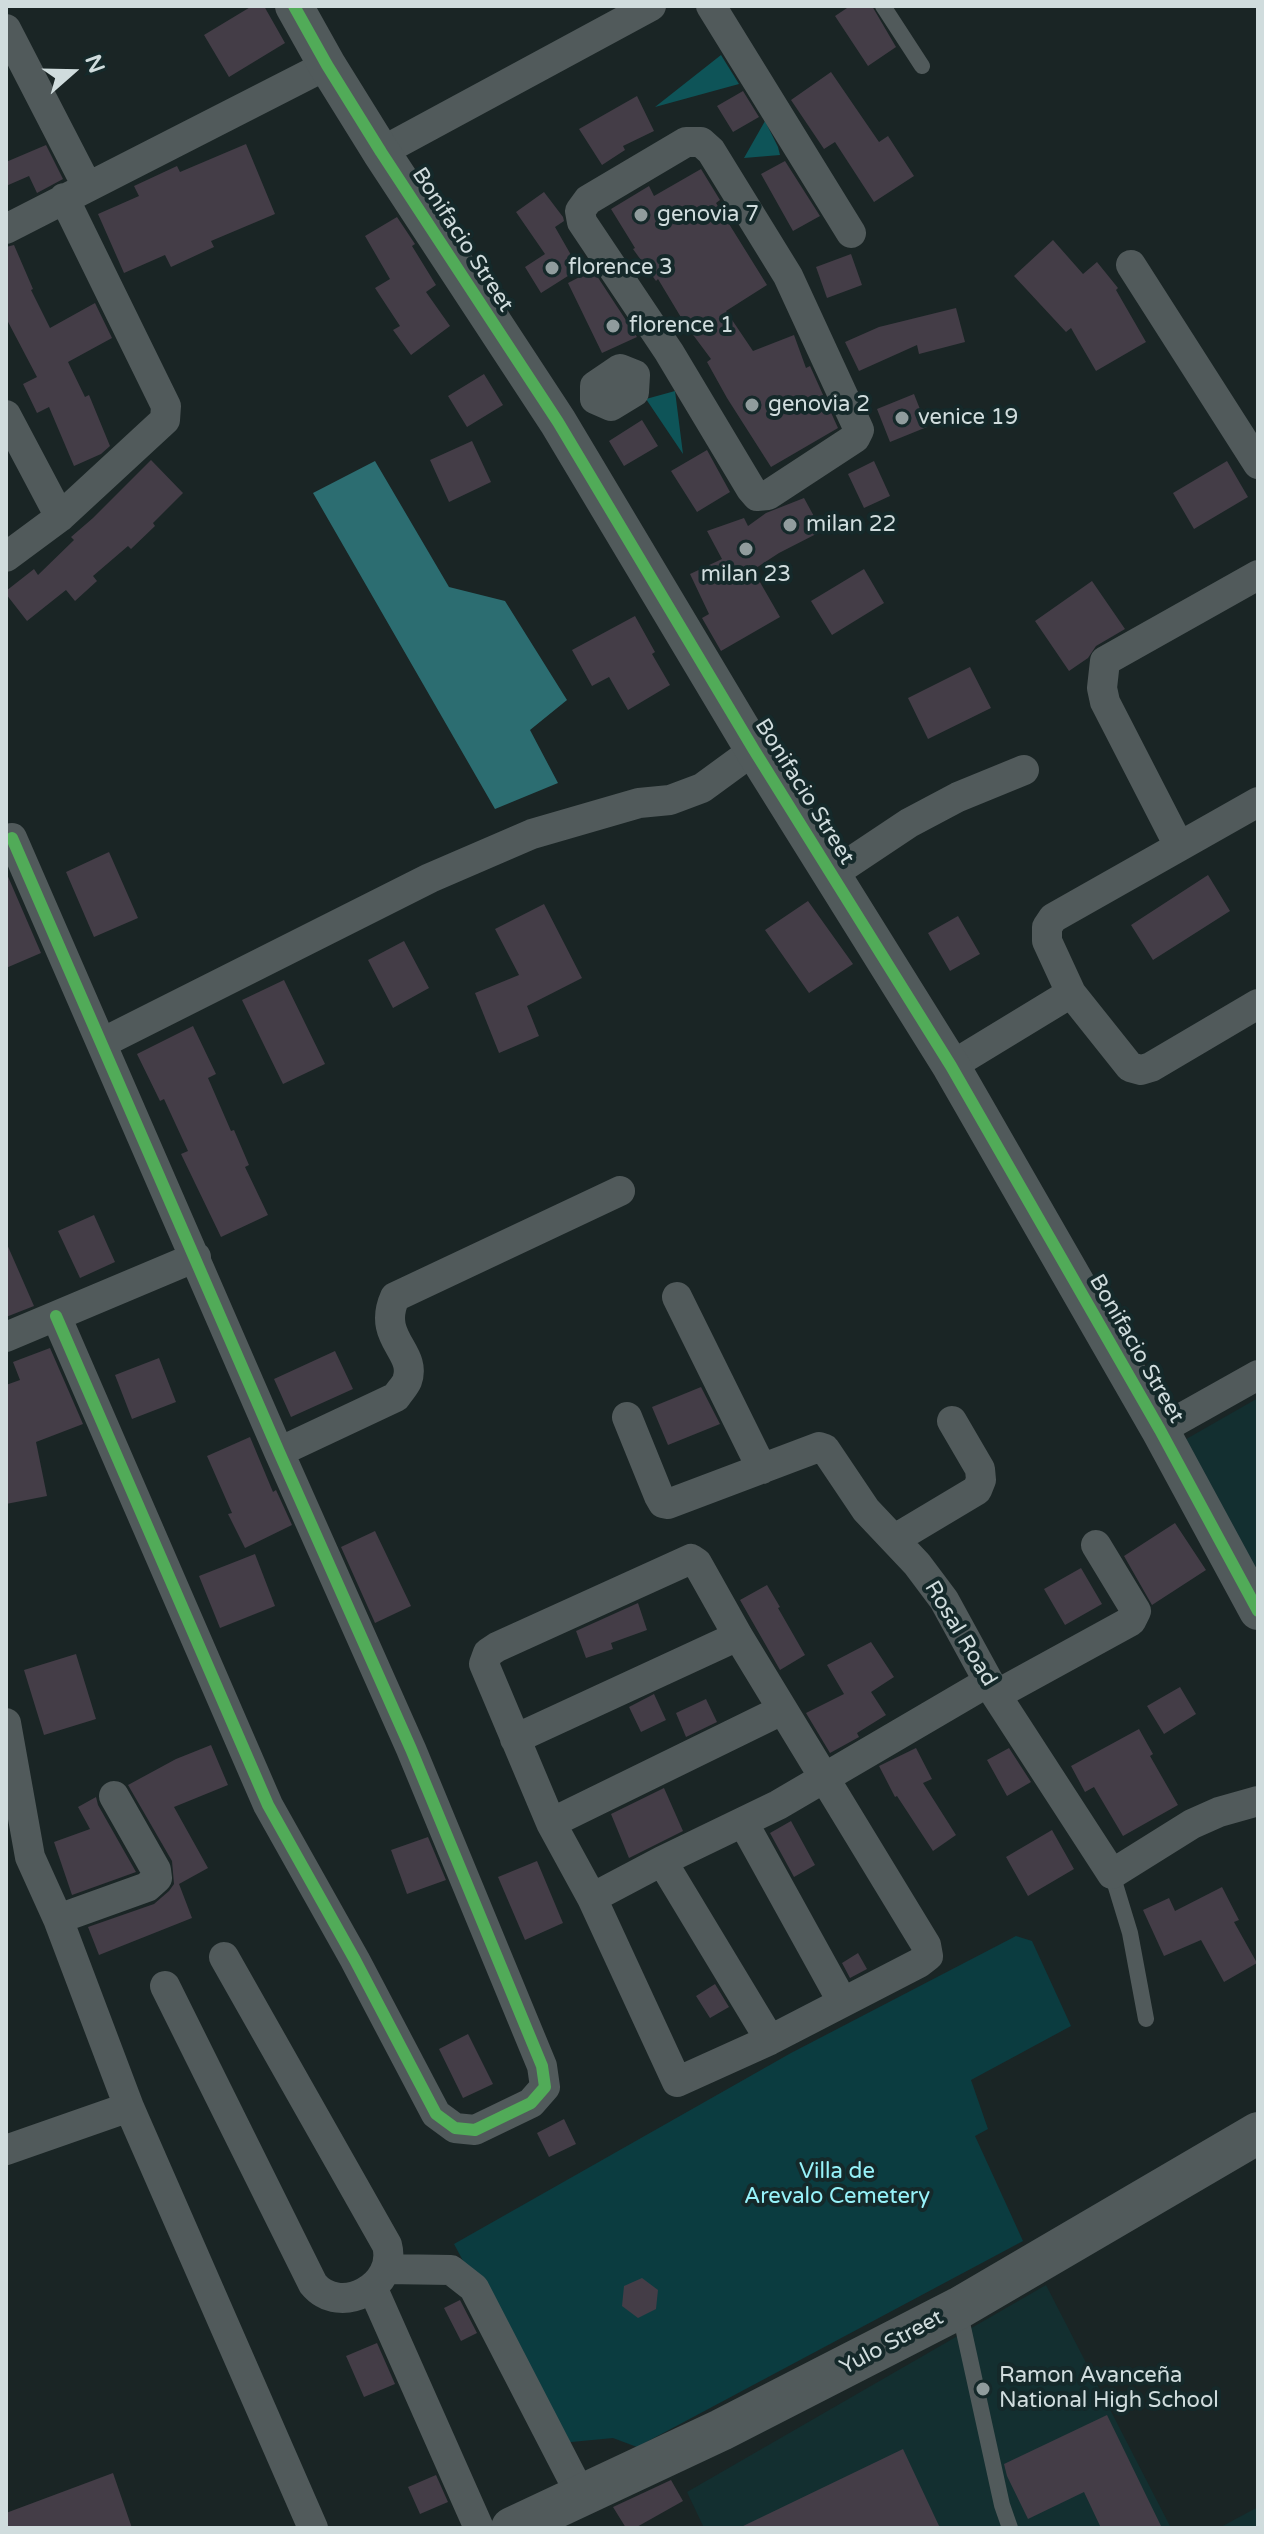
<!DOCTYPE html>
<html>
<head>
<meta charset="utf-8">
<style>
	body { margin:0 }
	#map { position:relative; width:1264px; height:2534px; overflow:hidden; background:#1a2525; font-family:"Varela Round",sans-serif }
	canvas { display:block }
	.frame { position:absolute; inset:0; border:8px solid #d0dcdd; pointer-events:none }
	.north { position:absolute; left:32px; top:32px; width:80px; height:80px; -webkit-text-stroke:6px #15292a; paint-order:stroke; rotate:70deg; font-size:22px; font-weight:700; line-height:32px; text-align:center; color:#d0dcdd }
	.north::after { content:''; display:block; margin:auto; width:28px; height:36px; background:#d0dcdd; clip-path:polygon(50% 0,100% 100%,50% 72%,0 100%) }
</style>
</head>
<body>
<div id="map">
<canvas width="1264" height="2534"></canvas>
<div class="frame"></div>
<div class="north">N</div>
</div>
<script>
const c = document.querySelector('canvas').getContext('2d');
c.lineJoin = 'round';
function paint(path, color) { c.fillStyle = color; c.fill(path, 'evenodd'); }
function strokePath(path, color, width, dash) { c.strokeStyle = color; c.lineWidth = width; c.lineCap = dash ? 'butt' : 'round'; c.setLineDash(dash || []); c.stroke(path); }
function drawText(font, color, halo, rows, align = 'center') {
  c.font = font + ' "Varela Round",sans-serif'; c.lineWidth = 8; c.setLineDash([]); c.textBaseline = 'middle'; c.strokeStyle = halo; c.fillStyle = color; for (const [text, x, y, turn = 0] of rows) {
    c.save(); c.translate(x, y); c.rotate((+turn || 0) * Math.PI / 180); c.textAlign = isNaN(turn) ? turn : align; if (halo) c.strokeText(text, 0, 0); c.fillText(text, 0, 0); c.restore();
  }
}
paint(new Path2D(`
	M1258,1398V1575L1181,1442Z
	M1046,2285L1171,2528H704L687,2492Z
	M1258,2507V2528H1219Z`), '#132f30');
paint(new Path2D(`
	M1016,1936L1032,1941L1071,2026L971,2080L988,2129L975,2136L1023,2241L637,2447L613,2438L561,2443L454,2244L791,2053Z`), '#0b3c40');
paint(new Path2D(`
	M721,55L739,84L655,107Z
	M765,121L778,147L780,155L744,158Z
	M675,391L683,454L646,399Z`), '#0e5458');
paint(new Path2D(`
	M375,461L449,587L505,601L567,700L530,730L558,783L495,809L313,493Z`), '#2c6d71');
paint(new Path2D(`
	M252,6H264L285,43L229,77L204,35Z
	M850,6H872L896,47L868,66L835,16Z
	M831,72L879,142L888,136L914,176L874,202L835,142L824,149L791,100Z
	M743,91L759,117L733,132L717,106Z
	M637,96L654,131L623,146L625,150L602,165L579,129Z
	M246,144L275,214L211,241L214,247L171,267L165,255L124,273L98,214L139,196L134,186L177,166L180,172Z
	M46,145L63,179L37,193L29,176L6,186V162Z
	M785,161L820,216L793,231L761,174Z
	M701,169L720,200L716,203L767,285L726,311L753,351L794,335L806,368L810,366L838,428L771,467L727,398L707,362L711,359L685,324L658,279L656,281L633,249L635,248L611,209L649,186L654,196Z
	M544,192L563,217L564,221L555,227L579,269L541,293L525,267L545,254L516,212Z
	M397,217L415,244L412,246L436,285L426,292L450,326L411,355L393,330L400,326L375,288L390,279L365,236Z
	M1053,240L1083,274L1097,262L1118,288L1116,290L1146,342L1096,371L1071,328L1066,332L1014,276Z
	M14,245L33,289L31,290L50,328L95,303L112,338L68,362L85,397L89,395L110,446L101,454L74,466L49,407L37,413L23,384L37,377L6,318V247Z
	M851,254L862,285L827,298L816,267Z
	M593,270L637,337L602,353L568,283Z
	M956,308L965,342L919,354L917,345L859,371L845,342L879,327Z
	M484,374L503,405L467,427L448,396Z
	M914,394L927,427L890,442L877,409Z
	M642,420L658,446L624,466L609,441Z
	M472,441L491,482L449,502L430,460Z
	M707,450L730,492L697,512L671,471Z
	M151,460L183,493L153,523L155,526L131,549L128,546L93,576L97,581L75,601L66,590L27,621L6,594V591L34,569L38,575L74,540L71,537L93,518Z
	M874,461L890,496L864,508L848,474Z
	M1227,461L1248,497L1194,529L1173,493Z
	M804,498L822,531L779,553L753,570L780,617L721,651L702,618L709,614L690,574L722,559L707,531L744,518L748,526L766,513Z
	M864,569L884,603L832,635L811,601Z
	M1092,581L1125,629L1096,646L1088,658L1069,671L1035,621Z
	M635,616L655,652L652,654L670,685L628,710L609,677L592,686L572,650Z
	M970,667L991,708L928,739L908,698Z
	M109,852L138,918L94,937L66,872Z
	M6,872L41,953L6,968Z
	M1208,875L1230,911L1153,960L1131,925Z
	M808,901L853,964L809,993L765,930Z
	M544,904L582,978L527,1006L539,1036L499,1053L475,993L519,975L495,929Z
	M958,916L980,954L950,971L928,933Z
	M404,941L429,988L393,1008L368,960Z
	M284,980L325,1064L283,1084L242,1000Z
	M193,1026L216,1074L208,1078L231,1131L234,1130L249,1165L245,1167L268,1215L221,1237L181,1154L188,1151L164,1099L160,1101L137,1054Z
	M94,1215L115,1262L80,1278L58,1231Z
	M6,1242L34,1306L6,1317Z
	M50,1348L83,1424L36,1442L47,1496L6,1504V1385L20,1380L13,1362Z
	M335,1351L353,1389L291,1417L274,1379Z
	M159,1358L176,1402L132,1419L115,1375Z
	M701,1387L720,1424L668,1445L652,1407Z
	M250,1437L273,1492L276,1490L292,1525L245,1548L228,1514L232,1513L207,1456Z
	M1175,1523L1206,1570L1152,1605L1124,1556Z
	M375,1531L411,1606L375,1623L341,1547Z
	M255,1554L275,1606L220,1628L199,1576Z
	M1081,1568L1102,1604L1065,1625L1044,1589Z
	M767,1585L780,1607L778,1608L805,1655L780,1670L740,1600Z
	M638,1603L647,1630L611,1643L613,1649L586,1658L576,1631Z
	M871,1642L894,1677L871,1692L886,1715L857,1733L859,1737L830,1753L806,1713L844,1694L827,1665Z
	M76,1654L96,1719L44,1735L24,1670Z
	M1180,1687L1196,1714L1164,1734L1147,1706Z
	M654,1694L666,1720L641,1732L629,1707Z
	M706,1699L717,1722L686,1737L676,1713Z
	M1139,1729L1153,1754L1150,1756L1178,1805L1123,1836L1094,1787L1085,1792L1071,1766Z
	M211,1745L228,1785L174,1807L208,1868L179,1884L192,1918L99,1955L88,1927L154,1904L169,1891L174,1884L172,1861L128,1785L176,1759Z
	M916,1748L932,1779L923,1783L956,1835L933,1851L897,1796L895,1797L879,1766Z
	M1009,1748L1031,1782L1007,1796L987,1760Z
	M664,1788L683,1831L629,1858L611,1814Z
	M96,1797L98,1805L136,1872L72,1895L54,1842L90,1829L78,1807Z
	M791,1821L815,1865L794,1877L770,1833Z
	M1052,1830L1074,1869L1028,1896L1006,1857Z
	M428,1837L446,1880L407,1894L391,1850Z
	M537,1861L563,1923L525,1940L498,1877Z
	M1222,1887L1239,1920L1234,1922L1257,1963L1224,1982L1201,1940L1164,1956L1143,1910L1169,1898L1175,1911Z
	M858,1953L867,1969L850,1978L842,1963Z
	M715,1984L729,2007L710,2018L696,1996Z
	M468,2034L493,2084L463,2098L439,2049Z
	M564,2119L576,2144L549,2157L537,2133Z
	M642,2278L658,2290L656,2309L638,2318L622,2306L624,2286Z
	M460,2300L477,2333L461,2341L444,2308Z
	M377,2343L395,2384L364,2397L346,2356Z
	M1107,2415L1162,2528H1101L1084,2492L1028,2519L1007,2476L1004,2464Z
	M903,2449L940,2528H739Z
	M113,2473L132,2528H6V2513Z
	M436,2475L448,2502L420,2514L408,2487Z
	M671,2480L683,2501L635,2528H626L613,2507Z`), '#443d47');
strokePath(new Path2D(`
	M883,6L922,66
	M1112,1874L1130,1933L1146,2019
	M959,2309L1002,2505L1010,2528`), '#515a5b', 16);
strokePath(new Path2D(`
	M711,6L851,233
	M6,29L87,186
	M686,142H701L711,151L788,276L859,430L855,438L768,495L757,496L751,489L669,352L582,222L580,211L588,200Z
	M381,152L651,6
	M6,229L327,65
	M1131,265L1258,464
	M595,399L611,406L634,392L635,375
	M595,399V386L620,369L635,375
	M6,415L60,517
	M6,557L60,517L165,420L166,406L64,198
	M1258,802L1053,918L1047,927V941L1071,993L1130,1067L1141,1070L1151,1067L1258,1004
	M12,838L279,1452L411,1749L542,2066L545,2087L531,2103L475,2130L455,2128L436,2114L355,1960L268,1805L56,1316
	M1179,846L1105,702L1102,688L1105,661L1258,575
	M831,875L909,823L958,797L1024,770
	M102,1043L430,878L532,834L639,803L670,800L702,788L754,750
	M951,1066L1071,993
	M677,1297L762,1469
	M6,1337L196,1257
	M627,1417L659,1496L663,1503L668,1504L819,1447L825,1449L866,1510L917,1564L944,1600L996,1695L1112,1874L1192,1824L1219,1812L1258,1801
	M1160,1430L1258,1375
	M279,1452L396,1397C399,1392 405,1386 407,1381C418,1351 376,1339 395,1297L620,1191
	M895,1539L977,1490L981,1480L980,1469L952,1421
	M691,1559L697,1563L738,1636L926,1945L928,1956L919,1963L770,2040L677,2082L592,1898L551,1823L484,1664L488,1653L497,1647Z
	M996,1695L1131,1621L1136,1611L1096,1545
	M6,1723L30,1857L58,1919L129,2107L313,2528
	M515,1739L738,1636
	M743,1822L842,2001
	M551,1823L782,1710
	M662,1861L770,2040
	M592,1898L662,1861L778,1805L988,1682
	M58,1919L147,1887L157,1878L156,1870L114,1796
	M165,1986L313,2284C340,2317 398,2286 387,2245L224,1957
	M6,2150L129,2107
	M386,2269L451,2270L474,2288L582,2497
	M373,2289L479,2528`), '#515a5b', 30);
strokePath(new Path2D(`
	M294,6L327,65L381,152L558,422L754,750L951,1066L1160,1430L1258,1611`), '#515a5b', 38);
strokePath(new Path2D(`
	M512,2528L721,2430L959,2308L1258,2133`), '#515a5b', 42);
strokePath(new Path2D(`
	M294,6L327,65L381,152L558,422L754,750L951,1066L1160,1430L1258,1611
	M12,838L279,1452L411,1749L542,2066L545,2087L531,2103L475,2130L455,2128L436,2114L355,1960L268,1805L56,1316`), '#51ab58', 12);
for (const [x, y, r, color] of [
	[641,215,8,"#909c9d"],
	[552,268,8,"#909c9d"],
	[613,326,8,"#909c9d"],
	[752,405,8,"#909c9d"],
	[902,418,8,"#909c9d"],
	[790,525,8,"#909c9d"],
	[746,549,8,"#909c9d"],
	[983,2389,8,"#909c9d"]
]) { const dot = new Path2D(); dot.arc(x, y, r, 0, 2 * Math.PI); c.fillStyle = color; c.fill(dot); strokePath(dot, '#15292a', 3); }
drawText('22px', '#d0dcdd', '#15292a', [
	["genovia 7",657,215],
	["florence 3",568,268],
	["florence 1",629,326],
	["genovia 2",768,405],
	["venice 19",918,418],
	["milan 22",806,525],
	["milan 23",746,575,"center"],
	["Ramon Avanceña",999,2376],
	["National High School",999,2401]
], 'left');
drawText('22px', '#d0dcdd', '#15292a', [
	["Bonifacio Street",462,240,57],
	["Bonifacio Street",804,792,58],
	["Bonifacio Street",1136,1349,60],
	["Rosal Road",960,1634,59],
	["Yulo Street",892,2343,-28]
]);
drawText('22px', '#97f2f9', '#15292a', [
	["Villa de",837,2172],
	["Arevalo Cemetery",837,2197]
]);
</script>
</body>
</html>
